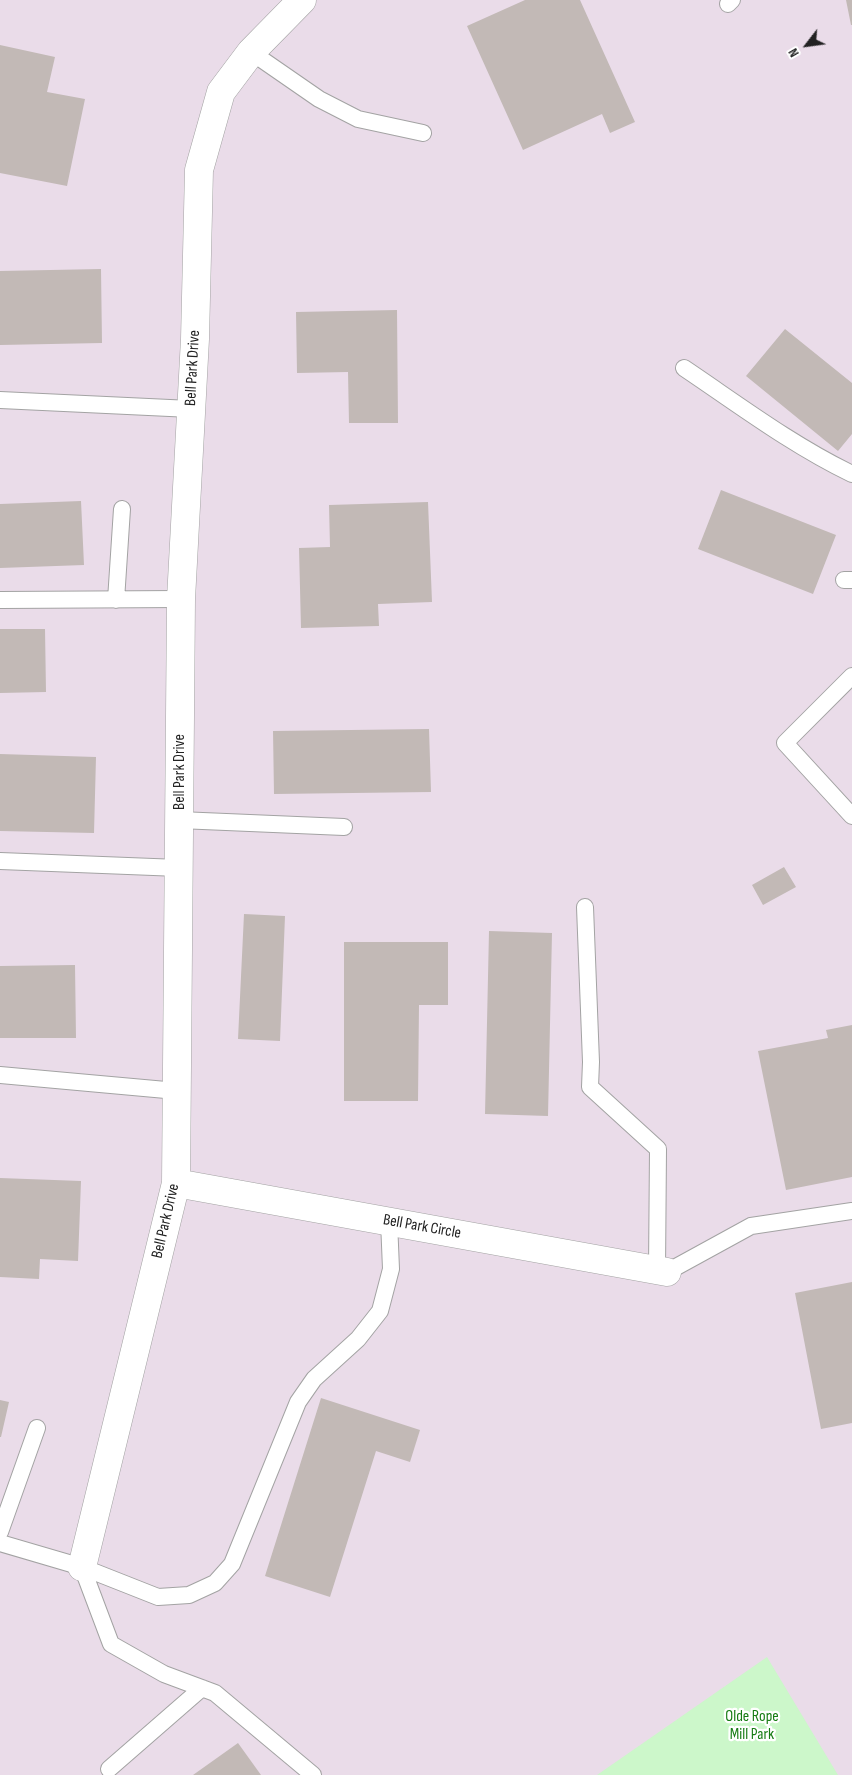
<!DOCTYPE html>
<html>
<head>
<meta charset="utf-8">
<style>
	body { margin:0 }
	#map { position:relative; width:852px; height:1775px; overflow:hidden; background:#f1eee9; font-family:"Sofia Sans Condensed",sans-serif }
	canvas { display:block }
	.north { position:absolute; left:782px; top:20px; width:50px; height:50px; -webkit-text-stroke:4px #fff; paint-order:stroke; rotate:240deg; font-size:14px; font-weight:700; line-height:20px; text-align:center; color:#222 }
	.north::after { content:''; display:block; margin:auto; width:18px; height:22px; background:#222; clip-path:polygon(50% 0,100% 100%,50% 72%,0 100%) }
</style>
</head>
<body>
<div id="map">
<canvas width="852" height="1775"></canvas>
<div class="north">N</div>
</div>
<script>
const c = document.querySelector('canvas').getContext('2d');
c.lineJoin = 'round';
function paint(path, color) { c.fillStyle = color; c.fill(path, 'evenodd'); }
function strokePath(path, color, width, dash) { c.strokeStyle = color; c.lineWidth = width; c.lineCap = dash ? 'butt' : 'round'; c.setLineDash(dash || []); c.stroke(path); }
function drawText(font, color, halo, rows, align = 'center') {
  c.font = font + ' "Sofia Sans Condensed",sans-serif'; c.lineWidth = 4.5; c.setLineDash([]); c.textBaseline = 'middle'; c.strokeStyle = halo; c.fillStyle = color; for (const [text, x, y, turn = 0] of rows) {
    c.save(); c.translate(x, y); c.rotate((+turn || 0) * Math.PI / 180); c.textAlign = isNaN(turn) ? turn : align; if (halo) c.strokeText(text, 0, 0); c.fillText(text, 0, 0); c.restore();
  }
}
paint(new Path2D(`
	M0,0H852V1775H0Z`), '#eadce9');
paint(new Path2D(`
	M767,1657L838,1775H597Z`), '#ccf7ca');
paint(new Path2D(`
	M525,0H580L635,122L610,133L602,114L523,150L467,26Z
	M846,0H852V25H851Z
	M0,45L55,57L47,92L85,99L67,186L0,173Z
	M101,269L102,343L0,345V271Z
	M397,310L398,423H349L348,372L297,373L296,312Z
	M785,329L852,383V434L838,451L746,376Z
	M721,490L836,535L813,594L698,549Z
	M81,501L84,565L0,568V504Z
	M428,502L432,602L378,604L379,626L301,628L299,548L330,547L329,505Z
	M0,629H45L46,692L0,693Z
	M429,729L431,792L274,794L273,731Z
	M0,754L96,757L94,833L0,831Z
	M784,867L796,887L763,905L752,885Z
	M244,914L285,916L280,1041L238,1039Z
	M489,931L552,933L548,1116L485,1114Z
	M344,942H448V1005H419L418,1101H344Z
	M75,965L76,1038H0V966Z
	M852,1025V1177L786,1190L758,1051L828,1038L826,1030Z
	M0,1178L81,1181L78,1261L40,1259L39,1279L0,1277Z
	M852,1282V1423L821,1429L795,1293Z
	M321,1398L420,1430L410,1462L376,1451L330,1597L265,1576Z
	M0,1400L9,1402L1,1437H0Z
	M238,1743L261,1775H193Z`), '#c2b9b6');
const service = new Path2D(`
	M728,4L732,0
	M251,52L319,99L358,119L423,133
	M684,368C739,405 792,445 852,474
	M0,400L191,409
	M844,580H852
	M0,600L181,599
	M116,600L122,509
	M852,676L785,743L852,816
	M179,820L344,827
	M0,861L179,868
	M585,907L591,1062L590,1087L658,1149L657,1270
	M0,1075L177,1091
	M667,1272L751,1226L852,1211
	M0,1532L37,1428
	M0,1543L82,1567L158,1597L189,1595L215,1583L232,1564L298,1402L314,1379L358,1339L380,1311L391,1269L389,1221
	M82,1567L111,1644L164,1674L215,1693L313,1775
	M109,1769L202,1688`);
const minor = new Path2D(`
	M176,1183L667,1272
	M82,1567L176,1183L181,599L195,339L199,170L221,92L251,52L302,0`);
strokePath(service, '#a3a3a3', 18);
strokePath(minor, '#a3a3a3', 29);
strokePath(service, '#fff', 16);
strokePath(minor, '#fff', 28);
drawText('16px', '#222', '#fff', [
	["Bell Park Drive",193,368,-87],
	["Bell Park Drive",180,772,-90],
	["Bell Park Drive",166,1221,-77],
	["Bell Park Circle",422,1227,10]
]);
drawText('16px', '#167c13', '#fff', [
	["Olde Rope",752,1717],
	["Mill Park",752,1735]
]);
</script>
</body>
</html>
